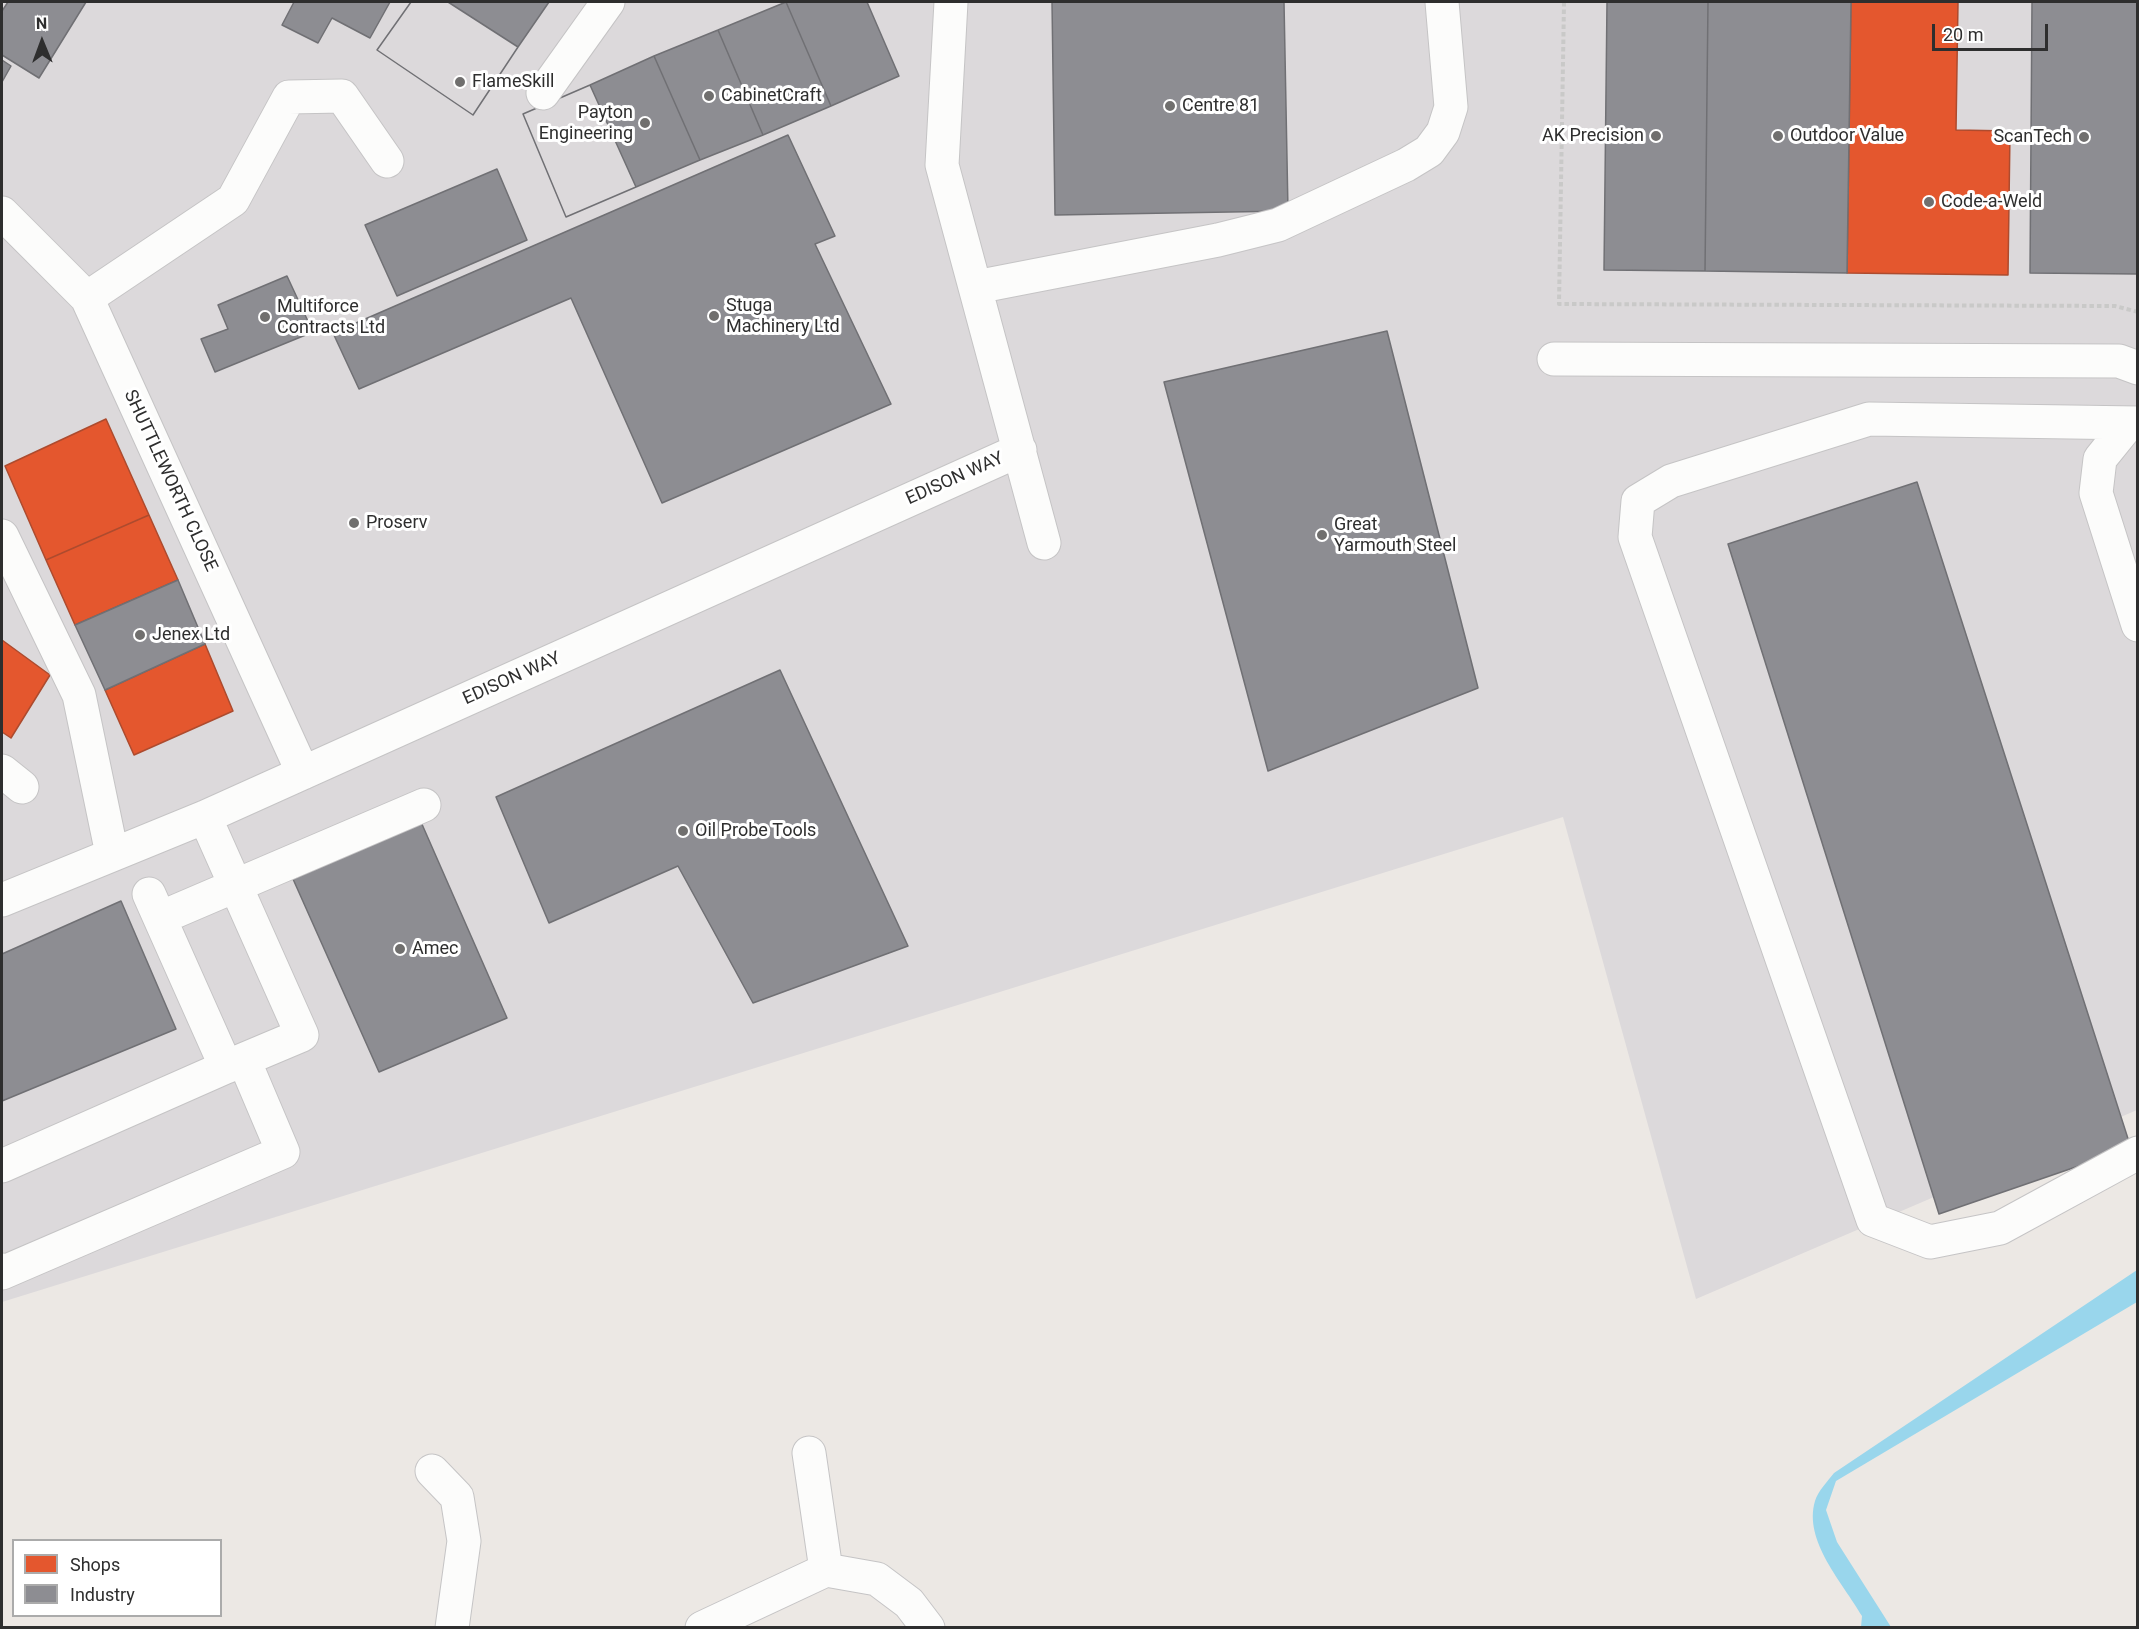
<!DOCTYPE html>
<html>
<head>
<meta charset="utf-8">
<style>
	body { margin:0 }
	#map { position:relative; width:2139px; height:1629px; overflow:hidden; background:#ece8e4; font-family:Roboto,sans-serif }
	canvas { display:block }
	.frame { position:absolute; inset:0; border:3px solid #2e2e2e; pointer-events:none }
	.legend { position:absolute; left:12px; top:1539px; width:210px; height:78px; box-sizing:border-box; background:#fff; border:2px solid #ababab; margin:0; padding:8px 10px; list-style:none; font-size:18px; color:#2e2e2e }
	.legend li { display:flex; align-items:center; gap:12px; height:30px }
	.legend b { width:30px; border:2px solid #ababab }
	.north { position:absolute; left:12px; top:12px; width:60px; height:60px; -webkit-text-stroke:4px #fff; paint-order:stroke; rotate:359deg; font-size:16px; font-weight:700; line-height:24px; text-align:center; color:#2e2e2e }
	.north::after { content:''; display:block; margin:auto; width:21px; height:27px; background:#2e2e2e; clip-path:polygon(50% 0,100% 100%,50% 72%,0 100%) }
	.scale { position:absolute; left:1932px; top:24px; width:116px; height:27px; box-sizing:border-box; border:3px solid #2e2e2e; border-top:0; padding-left:8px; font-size:18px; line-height:21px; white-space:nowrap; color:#2e2e2e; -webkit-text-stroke:4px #fff; paint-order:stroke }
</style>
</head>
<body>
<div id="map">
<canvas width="2139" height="1629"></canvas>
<div class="frame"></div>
<ul class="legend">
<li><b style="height:16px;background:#e4572e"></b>Shops</li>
<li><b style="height:16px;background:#8d8d92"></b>Industry</li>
</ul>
<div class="north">N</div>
<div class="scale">20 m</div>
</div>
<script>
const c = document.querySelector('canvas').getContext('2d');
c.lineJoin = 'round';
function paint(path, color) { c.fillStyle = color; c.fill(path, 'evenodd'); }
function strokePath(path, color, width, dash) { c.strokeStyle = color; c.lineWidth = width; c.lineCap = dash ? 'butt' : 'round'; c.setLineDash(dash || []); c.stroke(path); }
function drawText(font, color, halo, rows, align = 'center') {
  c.font = font + ' Roboto,sans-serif'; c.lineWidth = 6; c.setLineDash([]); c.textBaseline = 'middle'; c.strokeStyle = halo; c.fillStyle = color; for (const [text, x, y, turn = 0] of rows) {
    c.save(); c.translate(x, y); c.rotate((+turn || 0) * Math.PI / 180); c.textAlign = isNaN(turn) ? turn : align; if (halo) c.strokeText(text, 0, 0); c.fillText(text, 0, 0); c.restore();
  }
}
paint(new Path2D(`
	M2,2H2137V1110L1696,1299L1563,817L2,1302Z`), '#dcd9db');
paint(new Path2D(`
	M2137,1270V1302L1836,1481L1826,1510L1837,1542L1891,1627H1861L1862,1616C1843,1583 1803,1541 1815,1501C1818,1491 1828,1481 1834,1473Z`), '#99d6ec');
const shops = new Path2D(`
	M1851,2H1958L1956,130L2010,131L2008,275L1847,273Z
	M106,419L149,515L46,560L5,466Z
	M149,515L178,580L75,625L46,560Z
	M2,640L50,675L11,738L2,732Z
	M205,644L233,711L134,755L105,690Z`);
paint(shops, '#e4572e');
strokePath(shops, '#ad4b2e', 1.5);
const industry = new Path2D(`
	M8,2H86L39,78L2,55V11Z
	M294,2H390L370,38L332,18L318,43L282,25Z
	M411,2H448L518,47L473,115L377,50Z
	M411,2H448L518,47L473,115L377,50Z
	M448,2H549L518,47Z
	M786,2H867L899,76L831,106Z
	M786,2L831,106L763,135L718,30Z
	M1052,2H1284L1288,211L1055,215Z
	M1607,2H1708L1705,271L1604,270Z
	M1708,2H1851L1847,273L1705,271Z
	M2032,2H2138V274L2030,273Z
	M718,30L763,135L700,160L654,56Z
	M654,56L700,160L636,187L590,85Z
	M2,60L11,66L2,82Z
	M590,85L636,187L566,217L523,114Z
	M590,85L636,187L566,217L523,114Z
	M788,135L835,236L815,244L891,404L662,503L571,298L359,389L333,333Z
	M497,169L527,240L397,296L365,225Z
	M287,276L313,332L215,372L201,339L228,329L218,305Z
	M1387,331L1478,688L1268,771L1164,382Z
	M1917,482L2131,1148L1939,1214L1728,544Z
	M178,580L205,644L105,690L75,625Z
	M780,670L908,946L753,1003L678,866L549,923L496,797Z
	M421,822L507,1018L379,1072L293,879Z
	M121,901L176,1029L2,1101V954Z`);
paint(industry, '#8d8d92');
strokePath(industry, '#707074', 1.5);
const minor = new Path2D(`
	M951,2L942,165L1044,543
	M543,93L608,2
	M2,213L87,298L303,773
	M976,287L1218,240L1278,225L1406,165L1429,151L1443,132L1451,107L1442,2
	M87,298L233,200L289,97L342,96L387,161
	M1554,359L2119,361L2138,368
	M2129,423L2100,459L2096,493L2138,625
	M2138,423L1869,419L1671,481L1638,501L1635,537L1873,1220L1930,1242L2000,1228L2138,1153
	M2,536L79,695L112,854
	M2,771L22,787
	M205,817L302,1035L226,1067
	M2,900L205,817L1020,450
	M160,918L424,805
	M2,1166L226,1067L149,894
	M2,1270V1273L283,1152L244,1060
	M809,1453L826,1570L877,1579L909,1603L928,1628
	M432,1471L457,1497L464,1541L452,1628
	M702,1628L826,1570`);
strokePath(minor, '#c5c4c5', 35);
strokePath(new Path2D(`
	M1564,2L1559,304L2115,306L2138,312`), '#c9c9c8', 4, [4.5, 3]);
strokePath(minor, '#fcfcfb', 33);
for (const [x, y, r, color] of [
	[460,82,6,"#706f6e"],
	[709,96,6,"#706f6e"],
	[1170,106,6,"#706f6e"],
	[645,123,6,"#706f6e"],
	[1656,136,6,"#706f6e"],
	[1778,136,6,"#706f6e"],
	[2084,137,6,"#706f6e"],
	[1929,202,6,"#706f6e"],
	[714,316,6,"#706f6e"],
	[265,317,6,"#706f6e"],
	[354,523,6,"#706f6e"],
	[1322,535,6,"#706f6e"],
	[140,635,6,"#706f6e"],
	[683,831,6,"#706f6e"],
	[400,949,6,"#706f6e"]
]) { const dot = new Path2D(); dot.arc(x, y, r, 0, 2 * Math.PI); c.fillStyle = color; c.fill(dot); strokePath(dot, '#fff', 2); }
drawText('18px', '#2e2e2e', '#fff', [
	["FlameSkill",472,82],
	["CabinetCraft",721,96],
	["Centre 81",1182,106],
	["Payton",633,113,"right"],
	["Engineering",633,134,"right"],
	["AK Precision",1644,136,"right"],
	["Outdoor Value",1790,136],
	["ScanTech",2072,137,"right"],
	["Code-a-Weld",1941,202],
	["Stuga",726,306],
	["Machinery Ltd",726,327],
	["Multiforce",277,307],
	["Contracts Ltd",277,328],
	["Proserv",366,523],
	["Great",1334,525],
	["Yarmouth Steel",1334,546],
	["Jenex Ltd",152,635],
	["Oil Probe Tools",695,831],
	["Amec",412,949]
], 'left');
drawText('18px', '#2e2e2e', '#fff', [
	["EDISON WAY",955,479,-24],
	["SHUTTLEWORTH CLOSE",170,481,65],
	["EDISON WAY",512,679,-24]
]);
</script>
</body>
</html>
